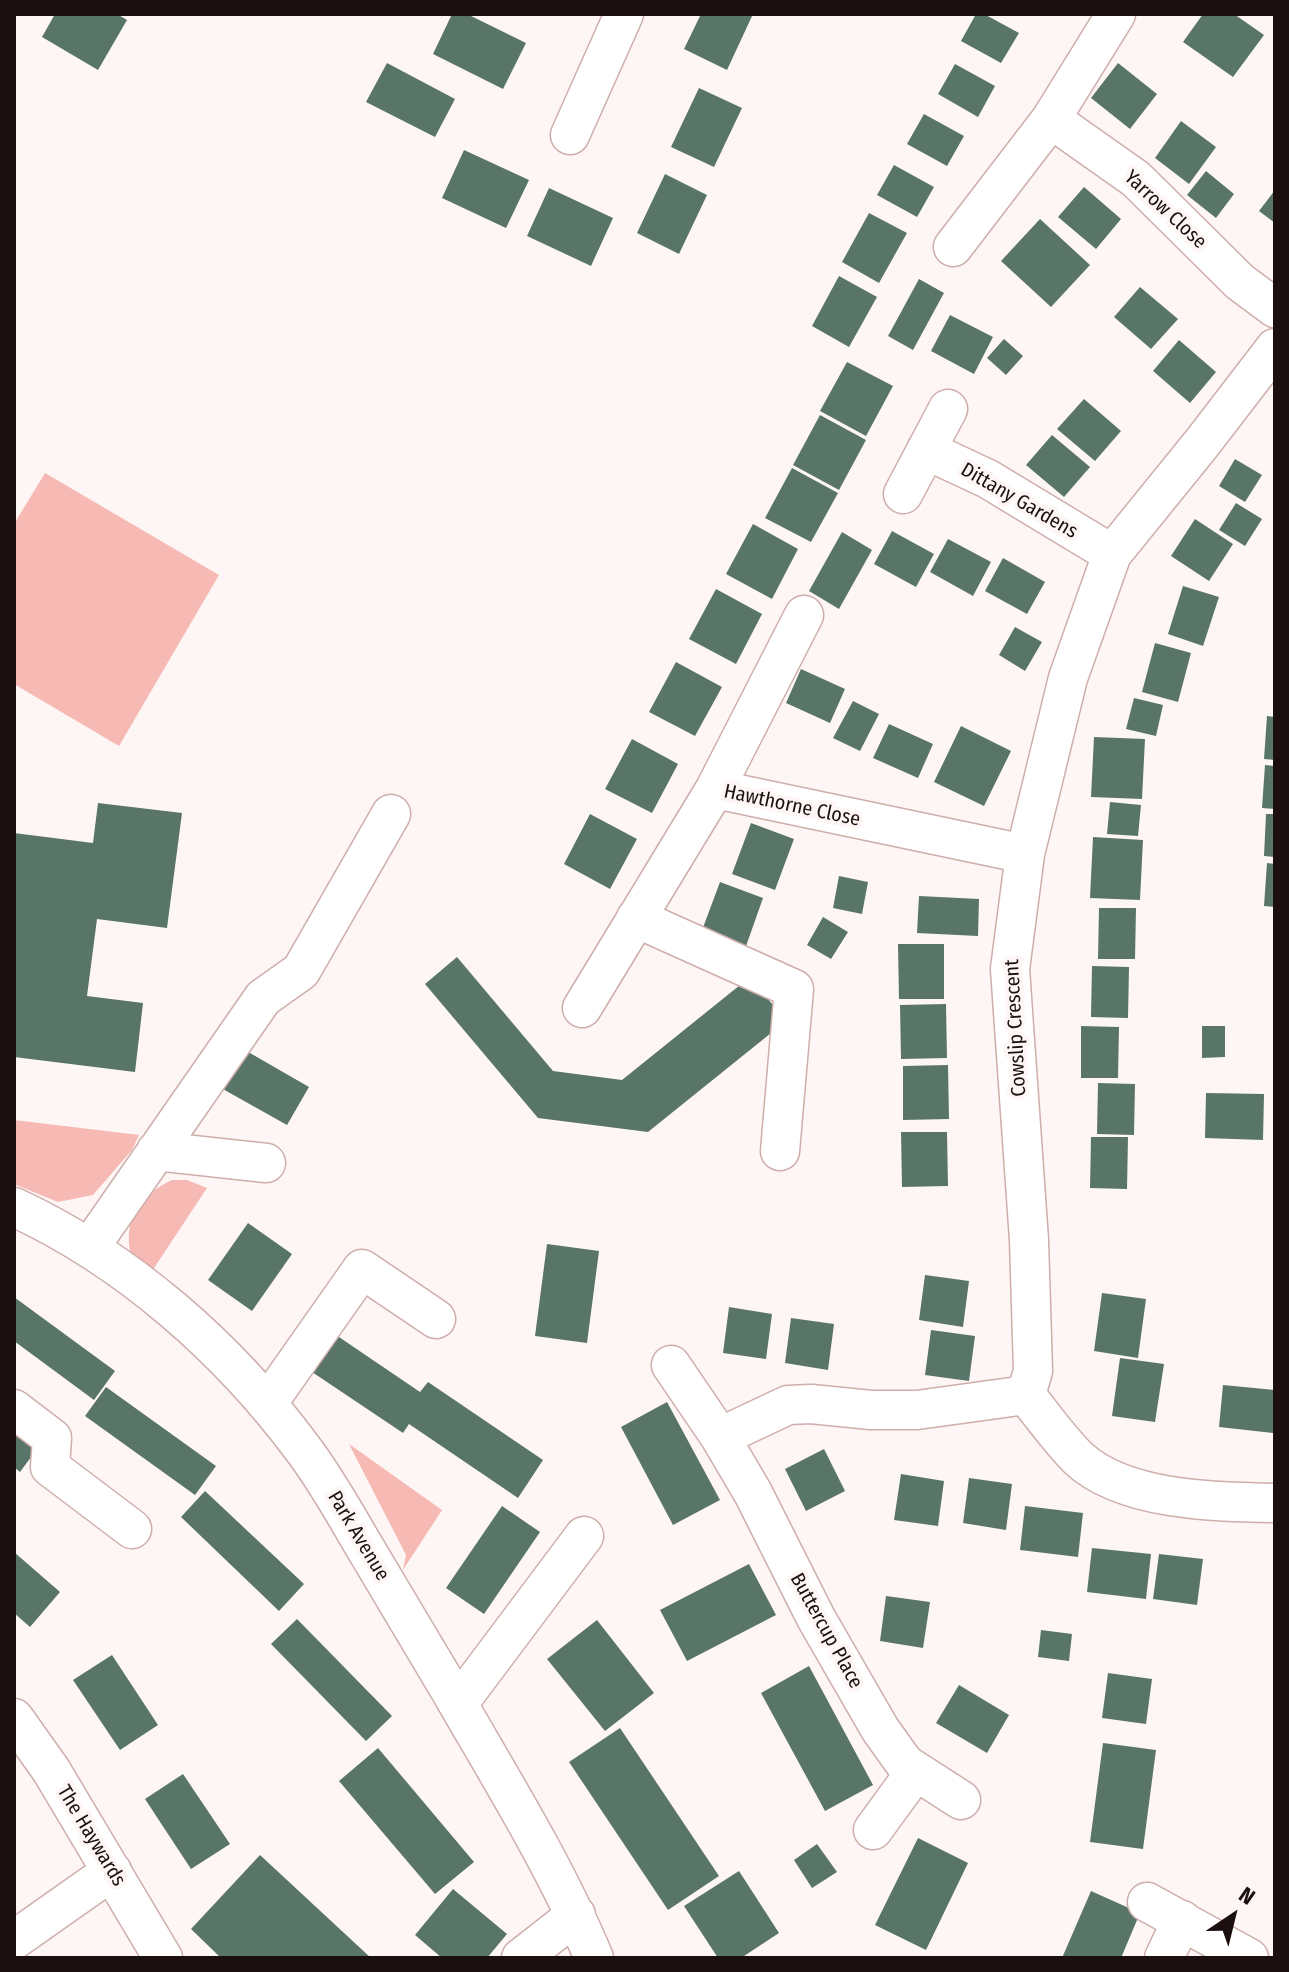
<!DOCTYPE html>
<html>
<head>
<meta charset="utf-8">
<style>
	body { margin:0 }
	#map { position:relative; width:1289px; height:1972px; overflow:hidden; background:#fdf6f5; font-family:"Fira Sans Condensed",sans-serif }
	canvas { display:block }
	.frame { position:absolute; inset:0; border:16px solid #1b100f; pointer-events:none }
	.north { position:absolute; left:1193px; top:1876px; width:80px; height:80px; -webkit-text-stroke:6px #fdf6f5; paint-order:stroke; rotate:35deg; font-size:22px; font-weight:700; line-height:32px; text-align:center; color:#1b100f }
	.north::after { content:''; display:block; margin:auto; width:28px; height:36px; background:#1b100f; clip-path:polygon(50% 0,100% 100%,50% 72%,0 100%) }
</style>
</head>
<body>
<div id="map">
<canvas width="1289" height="1972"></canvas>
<div class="frame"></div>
<div class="north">N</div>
</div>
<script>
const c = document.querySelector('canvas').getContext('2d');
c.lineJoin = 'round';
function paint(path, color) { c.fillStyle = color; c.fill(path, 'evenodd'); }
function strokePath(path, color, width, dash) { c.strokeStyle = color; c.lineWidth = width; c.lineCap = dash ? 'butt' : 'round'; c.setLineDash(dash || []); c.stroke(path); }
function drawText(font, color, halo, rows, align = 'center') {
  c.font = font + ' "Fira Sans Condensed",sans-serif'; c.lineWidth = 8; c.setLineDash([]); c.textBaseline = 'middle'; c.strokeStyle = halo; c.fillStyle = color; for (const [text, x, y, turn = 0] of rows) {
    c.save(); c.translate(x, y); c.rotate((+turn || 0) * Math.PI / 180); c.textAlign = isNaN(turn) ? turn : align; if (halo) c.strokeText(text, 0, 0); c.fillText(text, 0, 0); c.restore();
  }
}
paint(new Path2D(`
	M45,473L219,575L119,746L14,684V524Z
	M14,1120L139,1135L132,1150L93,1195L58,1202L14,1184Z
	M172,1180H187L207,1188L152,1271L132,1258C121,1223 139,1195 172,1180Z
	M349,1444L442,1510L403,1570L406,1555Z`), '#f6b9b3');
paint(new Path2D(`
	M55,14H117L127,20L98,70L42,37Z
	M452,14H467L526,43L503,89L433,54Z
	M701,14H753L727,70L684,49Z
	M976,14H984L1019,33L1001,63L961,41Z
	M1203,14H1234L1264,35L1233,77L1183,42Z
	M387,63L455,99L435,137L366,102Z
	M1118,63L1157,94L1130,129L1091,98Z
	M955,64L995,86L978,117L938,94Z
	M699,88L742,108L714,167L671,147Z
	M924,114L964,136L947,166L907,144Z
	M1181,121L1216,147L1189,184L1155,158Z
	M464,150L529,180L506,228L442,198Z
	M894,165L934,187L917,217L877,195Z
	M1206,171L1234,194L1216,218L1187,195Z
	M665,174L707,195L679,254L637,233Z
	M1084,187L1121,219L1096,249L1058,217Z
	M549,188L613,218L591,266L527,236Z
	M1275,190V223L1259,211Z
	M869,213L907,233L879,283L842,262Z
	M1040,219L1090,265L1051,307L1001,261Z
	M839,276L877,297L849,347L812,326Z
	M919,279L944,293L913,350L888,336Z
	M1140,287L1178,319L1151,349L1114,317Z
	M950,315L993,337L974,374L931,351Z
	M1004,339L1023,356L1006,375L987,358Z
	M1179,340L1216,372L1190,403L1153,371Z
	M847,362L893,386L866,436L820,411Z
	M1084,399L1121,431L1095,461L1057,429Z
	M820,415L866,440L839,490L793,465Z
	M1052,435L1090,467L1064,497L1026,465Z
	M1235,459L1262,475L1245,502L1219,486Z
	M792,468L838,493L811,542L765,518Z
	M1236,503L1262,519L1245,546L1219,530Z
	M1195,519L1233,544L1209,581L1171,556Z
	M753,524L798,549L772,599L726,574Z
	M892,531L934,554L916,587L874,564Z
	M842,532L872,550L839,609L809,591Z
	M948,539L991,562L973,596L930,572Z
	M1003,558L1045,582L1027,614L985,591Z
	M1183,586L1219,597L1203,646L1168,634Z
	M716,589L762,614L736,664L689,639Z
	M1015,627L1042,642L1025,671L999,655Z
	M1155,643L1191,653L1178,702L1142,692Z
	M676,662L722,687L695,736L649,712Z
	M801,669L845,689L830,723L786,703Z
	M1134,698L1163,705L1156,736L1126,729Z
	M853,701L879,714L860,751L833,738Z
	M1267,716L1275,717V760L1264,759Z
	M889,724L933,744L918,778L873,758Z
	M961,726L1011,751L984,806L934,782Z
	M1094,737L1145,739L1142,799L1091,797Z
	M632,739L678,764L652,813L605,789Z
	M1265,765L1275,766V809L1262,808Z
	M1110,802L1141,805L1138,836L1107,834Z
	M98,803L182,813L167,928L97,919L87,996L143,1003L135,1072L14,1057V833L93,843Z
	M590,814L637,839L610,889L564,864Z
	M1266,814H1275V857L1264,856Z
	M751,823L794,839L775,890L732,874Z
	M1093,837L1143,840L1140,900L1090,898Z
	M1267,863L1275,864V907L1264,906Z
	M839,876L868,882L862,914L833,908Z
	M720,882L763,898L745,949L701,933Z
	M919,896L979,899L978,936L917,933Z
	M1099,908H1136L1135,959H1098Z
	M823,917L848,932L831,959L807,945Z
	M898,944H944V999H899Z
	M457,957L553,1071L622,1080L750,977L786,1021L648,1132L538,1118L425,984Z
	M1092,966L1129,967L1128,1018L1091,1017Z
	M946,1004L947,1058L901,1059L900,1005Z
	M1081,1026L1119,1027L1118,1078H1081Z
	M1202,1026H1225V1057L1202,1058Z
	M243,1049L309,1087L287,1125L221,1088Z
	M948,1065L949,1119L903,1120V1066Z
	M1098,1083L1135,1084L1134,1135L1097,1134Z
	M1206,1093L1264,1094L1263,1140L1205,1138Z
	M901,1132H947L948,1186L902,1187Z
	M1091,1137H1128L1127,1189L1090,1188Z
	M248,1223L292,1254L252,1311L208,1280Z
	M547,1244L599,1251L587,1343L535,1336Z
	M925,1275L969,1281L963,1327L919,1320Z
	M1102,1293L1146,1299L1138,1358L1094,1351Z
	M14,1297L115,1371L94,1400L14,1341Z
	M729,1307L772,1314L766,1359L723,1353Z
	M791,1318L834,1324L828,1370L785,1363Z
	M931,1330L975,1336L969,1381L925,1375Z
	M336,1335L420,1392L428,1382L543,1460L518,1498L409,1424L403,1433L312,1372Z
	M1120,1358L1164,1364L1155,1422L1112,1416Z
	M1223,1385L1275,1390L1273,1433L1219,1427Z
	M106,1387L216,1466L195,1495L85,1416Z
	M667,1402L720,1500L673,1525L621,1427Z
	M14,1432L37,1449L20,1472L14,1467Z
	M824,1449L845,1491L806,1511L785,1469Z
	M901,1474L944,1481L938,1526L894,1520Z
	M969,1478L1012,1484L1006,1530L963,1523Z
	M205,1491L304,1584L279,1611L181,1517Z
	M502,1506L540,1532L484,1614L446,1588Z
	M1025,1506L1083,1513L1078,1557L1020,1550Z
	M1092,1548L1151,1554L1146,1599L1087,1592Z
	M14,1552L60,1592L30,1627L14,1613Z
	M1159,1554L1203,1559L1197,1605L1153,1599Z
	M749,1564L776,1615L687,1661L660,1610Z
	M886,1596L930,1602L923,1648L880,1641Z
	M297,1619L392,1716L366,1741L271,1644Z
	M597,1620L654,1693L605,1731L547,1659Z
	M1041,1630L1072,1634L1069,1661L1038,1657Z
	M112,1655L158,1725L120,1750L73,1680Z
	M809,1666L873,1785L825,1811L761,1693Z
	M1108,1673L1152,1679L1146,1724L1102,1718Z
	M959,1685L1009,1715L987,1753L936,1723Z
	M620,1728L719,1876L668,1910L569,1762Z
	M1103,1743L1156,1750L1143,1849L1090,1842Z
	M378,1748L474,1862L435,1894L339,1781Z
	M183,1774L230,1844L191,1869L145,1799Z
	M918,1838L968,1863L926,1950L875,1925Z
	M817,1844L837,1872L812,1888L794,1860Z
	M260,1855L371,1958H221L191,1929Z
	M739,1871L779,1933L741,1958H718L684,1906Z
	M453,1889L507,1934L487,1958H442L415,1935Z
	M1091,1891L1140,1913L1121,1958H1062Z`), '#597569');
const minor = new Path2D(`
	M1116,14L1051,119L1136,179L1240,282L1275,308
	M570,135L624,14
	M953,247L1051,119
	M926,450L988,479L1112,554
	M903,494L948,409
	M715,789L804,615
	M636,918L794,989L780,1151
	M582,1008L715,789L1025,854
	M156,1151L266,1163
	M14,1207C128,1260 228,1348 303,1449C325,1478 343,1510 361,1541C391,1591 421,1641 451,1692C501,1779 555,1865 594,1958
	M90,1247L263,998L301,971L391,814
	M671,1365L720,1437L753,1493L816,1618L880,1729L905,1764L961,1800
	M1026,1395L1033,1371L1029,1240L1010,969L1025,854L1068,678L1112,554L1202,443L1275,348
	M1026,1395C1043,1416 1059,1439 1078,1458C1124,1501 1216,1502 1275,1503
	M267,1404L362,1269L436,1319
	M14,1409L52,1438L50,1467L132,1529
	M720,1437L788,1405L811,1404L871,1410H917L1026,1395
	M458,1704L584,1536
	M14,1718L51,1770L163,1958
	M873,1830L916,1771
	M1147,1902L1249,1958
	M14,1940L112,1871
	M521,1958L576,1915
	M1164,1958L1182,1920`);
strokePath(minor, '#ceaeaa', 41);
strokePath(minor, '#fff', 38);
drawText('20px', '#1b100f', '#fdf6f5', [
	["Yarrow Close",1165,210,43],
	["Dittany Gardens",1019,501,30],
	["Hawthorne Close",792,806,12],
	["Cowslip Crescent",1016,1028,-93],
	["Park Avenue",358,1536,59],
	["Buttercup Place",826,1631,61],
	["The Haywards",91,1836,59]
]);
</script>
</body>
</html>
